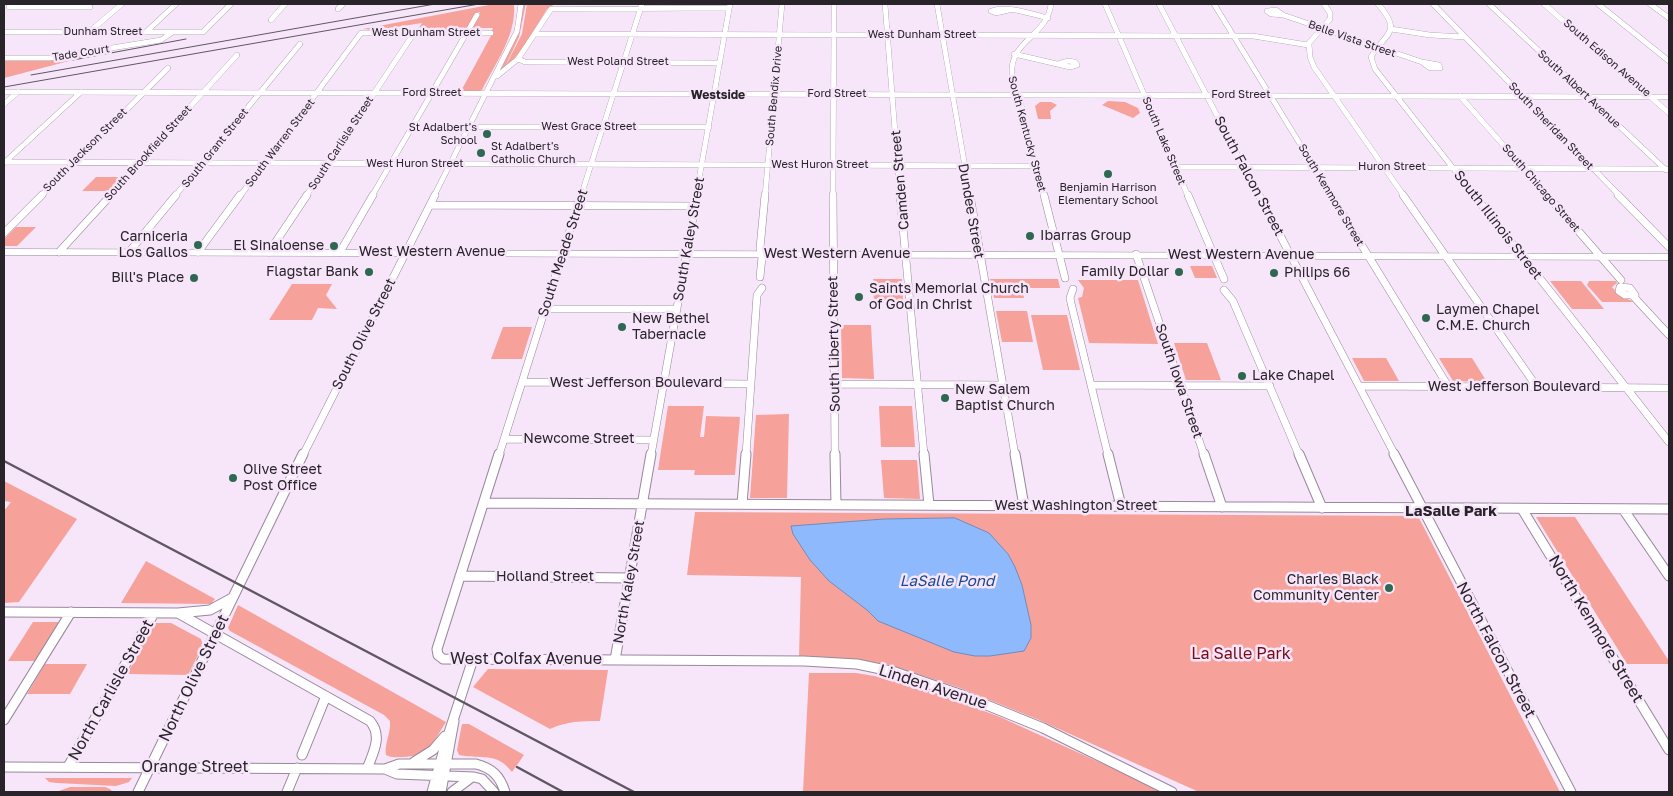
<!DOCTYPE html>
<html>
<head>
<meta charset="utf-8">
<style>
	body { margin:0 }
	#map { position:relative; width:1673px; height:796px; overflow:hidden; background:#f7e5fa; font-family:"Golos Text",sans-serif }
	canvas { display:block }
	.frame { position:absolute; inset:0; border:5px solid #29232a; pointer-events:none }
</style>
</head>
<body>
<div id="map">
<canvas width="1673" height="796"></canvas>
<div class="frame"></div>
</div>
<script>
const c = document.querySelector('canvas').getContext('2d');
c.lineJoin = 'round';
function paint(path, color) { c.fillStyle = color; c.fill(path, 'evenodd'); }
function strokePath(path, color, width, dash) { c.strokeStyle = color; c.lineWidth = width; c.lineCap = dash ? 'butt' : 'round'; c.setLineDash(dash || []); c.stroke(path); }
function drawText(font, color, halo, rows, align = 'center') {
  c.font = font + ' "Golos Text",sans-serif'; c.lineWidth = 5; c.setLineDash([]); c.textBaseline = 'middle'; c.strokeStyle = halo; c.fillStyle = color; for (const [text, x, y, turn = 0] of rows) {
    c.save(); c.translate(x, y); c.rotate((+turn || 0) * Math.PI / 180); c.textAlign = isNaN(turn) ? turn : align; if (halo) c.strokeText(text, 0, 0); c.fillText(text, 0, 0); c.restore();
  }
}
paint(new Path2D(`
	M494,4H514C517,34 495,64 482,90L479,91H461L493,32H491L493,28H473L480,12L475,13L466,31H417L422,23L376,30L363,29Z
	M524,4H526L525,8L519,37L504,69L522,34L527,4H555L547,9C533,31 521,57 499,72L518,35Z
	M111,50L4,78V60Z
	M1108,101L1125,102L1138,108L1140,113L1133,118L1102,105Z
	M1040,102H1051L1057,105L1050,111L1051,119H1038L1035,106Z
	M96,177H123L109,191H82Z
	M16,227H36L17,246H4V239Z
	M1190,266H1212L1217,278H1195Z
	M873,279H902L903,301H874Z
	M990,279H1058L1060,288H1022L1024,298H994Z
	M1078,280H1138L1158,344L1089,343L1078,298L1082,297L1084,288Z
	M1550,281H1581L1604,309H1572Z
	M1589,281H1616L1617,283L1612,287L1619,295L1634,302H1602L1587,285Z
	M292,284H332L326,295L337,309L318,308L312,320H269Z
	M996,311H1027L1033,342H1002Z
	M1031,315H1067L1080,370H1043Z
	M841,325H871L874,379L842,378Z
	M503,327H532L522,359H491Z
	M1174,343H1207L1221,380H1186Z
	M1352,358H1386L1399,381H1364Z
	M1439,358H1472L1487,382L1453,381Z
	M668,406H704L700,437H704L706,416L740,417L735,475H694L695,470H658Z
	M879,406H912L915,447H881Z
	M789,414L787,498H750L756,415Z
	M881,460H917L920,499L884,498Z
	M4,481L77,519L19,602L4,603V511L11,502L4,501Z
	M695,512L1418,516L1560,792H1199L1039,720L960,688L890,665L861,660L799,657L801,577L687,575Z
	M1536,517H1575L1669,661V664H1627Z
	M146,561L215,599L211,604L121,603Z
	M238,605L446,722C433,742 429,757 402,757C396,757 391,758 386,755C384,744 391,734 390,721L384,715L230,631L228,628Z
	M33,622H60L35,661H8Z
	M155,623H171L201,639L203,645L188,675L127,674Z
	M45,664H87L70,694H27Z
	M488,669L608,670L600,721C582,721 567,721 550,729L473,687Z
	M809,673H856L892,679L931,691L1000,717L1165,792H803Z
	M462,724H469L524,755L512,772C496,751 482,760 459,755L457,750Z
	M45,778H132L129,782L116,786L57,783L49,782Z
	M70,787H105L110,789L113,792H56Z`), '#f6a29b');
const water = new Path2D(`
	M955,518L989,533L1008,554L1015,567L1022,585L1031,625V638L1024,651L990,656H975L954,652L878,621L867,610L829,581L810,560L793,534L791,526L884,519Z`);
paint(water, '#8eb9fc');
strokePath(water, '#708cbd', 1);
const minorFar2 = new Path2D(`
	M885,4L900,196
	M937,4L970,196
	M1105,4L1188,196
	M1159,4L1259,196
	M1214,4L1332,196
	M1324,4L1330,13V19L1309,43L1310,57L1314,67L1404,196
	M1378,4C1404,34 1384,33 1371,57L1375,69L1475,196
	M1433,4L1620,196
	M1489,4L1666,170
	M1544,4L1669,113
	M1598,4L1669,61
	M1650,4L1669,18
	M9,7H90
	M338,9L343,4
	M1009,10L996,13L991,11C1008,5 1031,14 1048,18
	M1276,10L1283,15L1271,14L1267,11Z
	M1283,15L1422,62
	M271,20L285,4
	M1391,29L1430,35L1465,37
	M4,32H203L231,4
	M89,32L122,4
	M146,32L176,4
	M535,34L1253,36L1308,45
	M1014,54L1070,67L1077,65L1075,62L1068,61L1058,64
	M4,58H50L161,40L173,32
	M518,59L525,62L720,63
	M1422,62L1439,65L1440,68H1430Z
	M497,76L518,59L551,9L729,8
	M4,92L1669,97
	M1460,96L1548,196
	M4,104L18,92
	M469,127H709
	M4,162L1037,166
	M4,163L81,92
	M1175,167L1669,169
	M41,196L168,68
	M109,196L237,55
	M175,196L300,44
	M240,196L361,33H491
	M306,196L414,33
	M372,196L477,15
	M434,196L517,31L521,4
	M581,196L642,4
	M696,196L730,4
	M765,196L782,4
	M833,196L834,4
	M1044,196L1019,97C1014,90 1012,84 1012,75C1009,40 1047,37 1051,4`);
const minorFar1 = new Path2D(`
	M833,195L835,455
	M900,195L924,455
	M970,195L1015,455
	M1044,195L1065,278
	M1188,195L1224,279
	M1259,195L1395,455
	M1331,195L1448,386
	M1403,195L1537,387
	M1474,195L1669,442
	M1547,195L1621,280
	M1618,195L1669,247
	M430,205L695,206
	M4,233L42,195
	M59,252L111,195
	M129,252L176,195
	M198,252L240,195
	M269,252L307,195
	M340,252L373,195
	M1136,254L1204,455
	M760,277L762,257L760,248L765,195
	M1620,287L1630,288L1635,295H1625L1619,291Z
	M1073,289L1070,298L1071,303L1108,455
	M1224,290L1233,301L1299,455
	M1633,296L1669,335
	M545,309H677
	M522,382L751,384
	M834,384L1002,385
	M1092,385L1270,386
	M1359,386L1669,388
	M504,439L654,440
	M303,455L435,195
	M499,455L581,195
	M651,455L697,195
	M746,455L757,295L762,288`);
const minor = new Path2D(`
	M499,454L437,649L438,655L443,659L804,661L857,664L895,672L962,695L1043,728L1172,792
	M835,454L836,505
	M924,454L929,505
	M1015,454L1024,506
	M1108,454L1121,506
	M1204,454L1222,507
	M1299,454L1322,508
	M1394,454L1571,792
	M484,503L1669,509
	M742,504L746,454
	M1522,509L1669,750
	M1623,509L1669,576
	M460,576L630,578
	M4,612L178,613L370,721C383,736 373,753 367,769
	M178,613L210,610L232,598
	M615,660L651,454
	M4,720L71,612
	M302,755L326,696
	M414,762L433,750L445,736
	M4,767L385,769L399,764H476C492,768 500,776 505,792
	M68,767L154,613
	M385,769L397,774L474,777L482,779L494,792
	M138,792L303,454
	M287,792L297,768
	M432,792L446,742L473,659
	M441,792L454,721
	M452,792L472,777`);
const major = new Path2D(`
	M4,249L1669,254V260L4,255Z`);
strokePath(minorFar2, '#98889b', 5.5);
strokePath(minorFar1, '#98889b', 8);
strokePath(minor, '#98889b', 11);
strokePath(major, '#98889b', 1);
strokePath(minorFar2, '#fff', 5);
strokePath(minorFar1, '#fff', 7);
strokePath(minor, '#fff', 9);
paint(major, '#fff');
strokePath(new Path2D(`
	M73,60L186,39
	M31,75L435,4
	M4,87L479,4`), '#605762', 1);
strokePath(new Path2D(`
	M4,461L634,792
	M517,767L563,792`), '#605762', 2.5);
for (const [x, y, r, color] of [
	[487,134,5,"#2e6851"],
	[481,153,5,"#2e6851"],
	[1108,174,5,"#2e6851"],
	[1030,236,5,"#2e6851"],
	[198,245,5,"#2e6851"],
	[334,246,5,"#2e6851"],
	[369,272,5,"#2e6851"],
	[1179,272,5,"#2e6851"],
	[1274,273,5,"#2e6851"],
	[194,278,5,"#2e6851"],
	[859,297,5,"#2e6851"],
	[1426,318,5,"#2e6851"],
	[622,327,5,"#2e6851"],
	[1242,376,5,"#2e6851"],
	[945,398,5,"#2e6851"],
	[233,478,5,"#2e6851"],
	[1389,588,5,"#2e6851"]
]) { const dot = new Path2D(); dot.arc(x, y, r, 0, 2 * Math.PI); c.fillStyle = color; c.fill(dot); strokePath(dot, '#f7e5fa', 2); }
drawText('11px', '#29232a', '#f7e5fa', [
	["Dunham Street",103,32],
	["West Dunham Street",426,33],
	["West Dunham Street",922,35],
	["Belle Vista Street",1352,39,19],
	["Tade Court",81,53,-9],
	["South Edison Avenue",1607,58,41],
	["West Poland Street",618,62],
	["South Albert Avenue",1579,89,43],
	["Ford Street",432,93],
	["Ford Street",837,94],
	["Ford Street",1241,95],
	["South Bendix Drive",774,96,-85],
	["South Sheridan Street",1551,126,46],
	["West Grace Street",589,127],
	["South Kentucky Street",1027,134,75],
	["South Lake Street",1164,141,67],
	["South Warren Street",280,143,-53],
	["South Carlisle Street",341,143,-57],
	["South Grant Street",215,148,-51],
	["South Jackson Street",85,150,-45],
	["South Brookfield Street",148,153,-48],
	["West Huron Street",415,164],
	["West Huron Street",820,165],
	["Huron Street",1392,167],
	["South Chicago Street",1541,188,49],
	["South Kenmore Street",1331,195,59]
]);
drawText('11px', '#29232a', '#f7e5fa', [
	["St Adalbert's",477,128],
	["School",477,141],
	["St Adalbert's",491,147,"left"],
	["Catholic Church",491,160,"left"],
	["Benjamin Harrison",1108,188,"center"],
	["Elementary School",1108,201,"center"]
], 'right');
drawText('bold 12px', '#29232a', '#f7e5fa', [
	["Westside",718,95]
]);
drawText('14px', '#29232a', '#f7e5fa', [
	["South Falcon Street",1249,176,62],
	["Camden Street",900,180,-95],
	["Dundee Street",971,211,80],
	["South Illinois Street",1498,225,52],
	["South Kaley Street",689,239,-80],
	["West Western Avenue",432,252],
	["South Meade Street",563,253,-72],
	["West Western Avenue",837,254],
	["West Western Avenue",1241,255],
	["South Olive Street",364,334,-63],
	["South Liberty Street",834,344,-91],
	["South Iowa Street",1179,381,71],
	["West Jefferson Boulevard",636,383],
	["West Jefferson Boulevard",1514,387],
	["Newcome Street",579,439],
	["West Washington Street",1076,506],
	["Holland Street",545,577],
	["North Kaley Street",629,582,-80]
]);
drawText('14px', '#29232a', '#f7e5fa', [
	["Ibarras Group",1040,236],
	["Carniceria",188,237,"right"],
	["Los Gallos",188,253,"right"],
	["El Sinaloense",324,246,"right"],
	["Flagstar Bank",359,272,"right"],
	["Family Dollar",1169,272,"right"],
	["Philips 66",1284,273],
	["Bill's Place",184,278,"right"],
	["Saints Memorial Church",869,289],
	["of God in Christ",869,305],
	["Laymen Chapel",1436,310],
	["C.M.E. Church",1436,326],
	["New Bethel",632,319],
	["Tabernacle",632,335],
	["Lake Chapel",1252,376],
	["New Salem",955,390],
	["Baptist Church",955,406],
	["Olive Street",243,470],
	["Post Office",243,486],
	["Charles Black",1379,580,"right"],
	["Community Center",1379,596,"right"]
], 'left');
drawText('bold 15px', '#29232a', '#f7e5fa', [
	["LaSalle Park",1451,511]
]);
drawText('italic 15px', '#164894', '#f7e5fa', [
	["LaSalle Pond",947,581]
]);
drawText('16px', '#29232a', '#f7e5fa', [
	["North Kenmore Street",1596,629,59],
	["North Falcon Street",1496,650,62],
	["West Colfax Avenue",526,659],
	["North Olive Street",194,678,-64],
	["Linden Avenue",933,687,18],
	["North Carlisle Street",111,690,-61],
	["Orange Street",195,767]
]);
drawText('16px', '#750c15', '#f7e5fa', [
	["La Salle Park",1241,654]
]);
</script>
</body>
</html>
